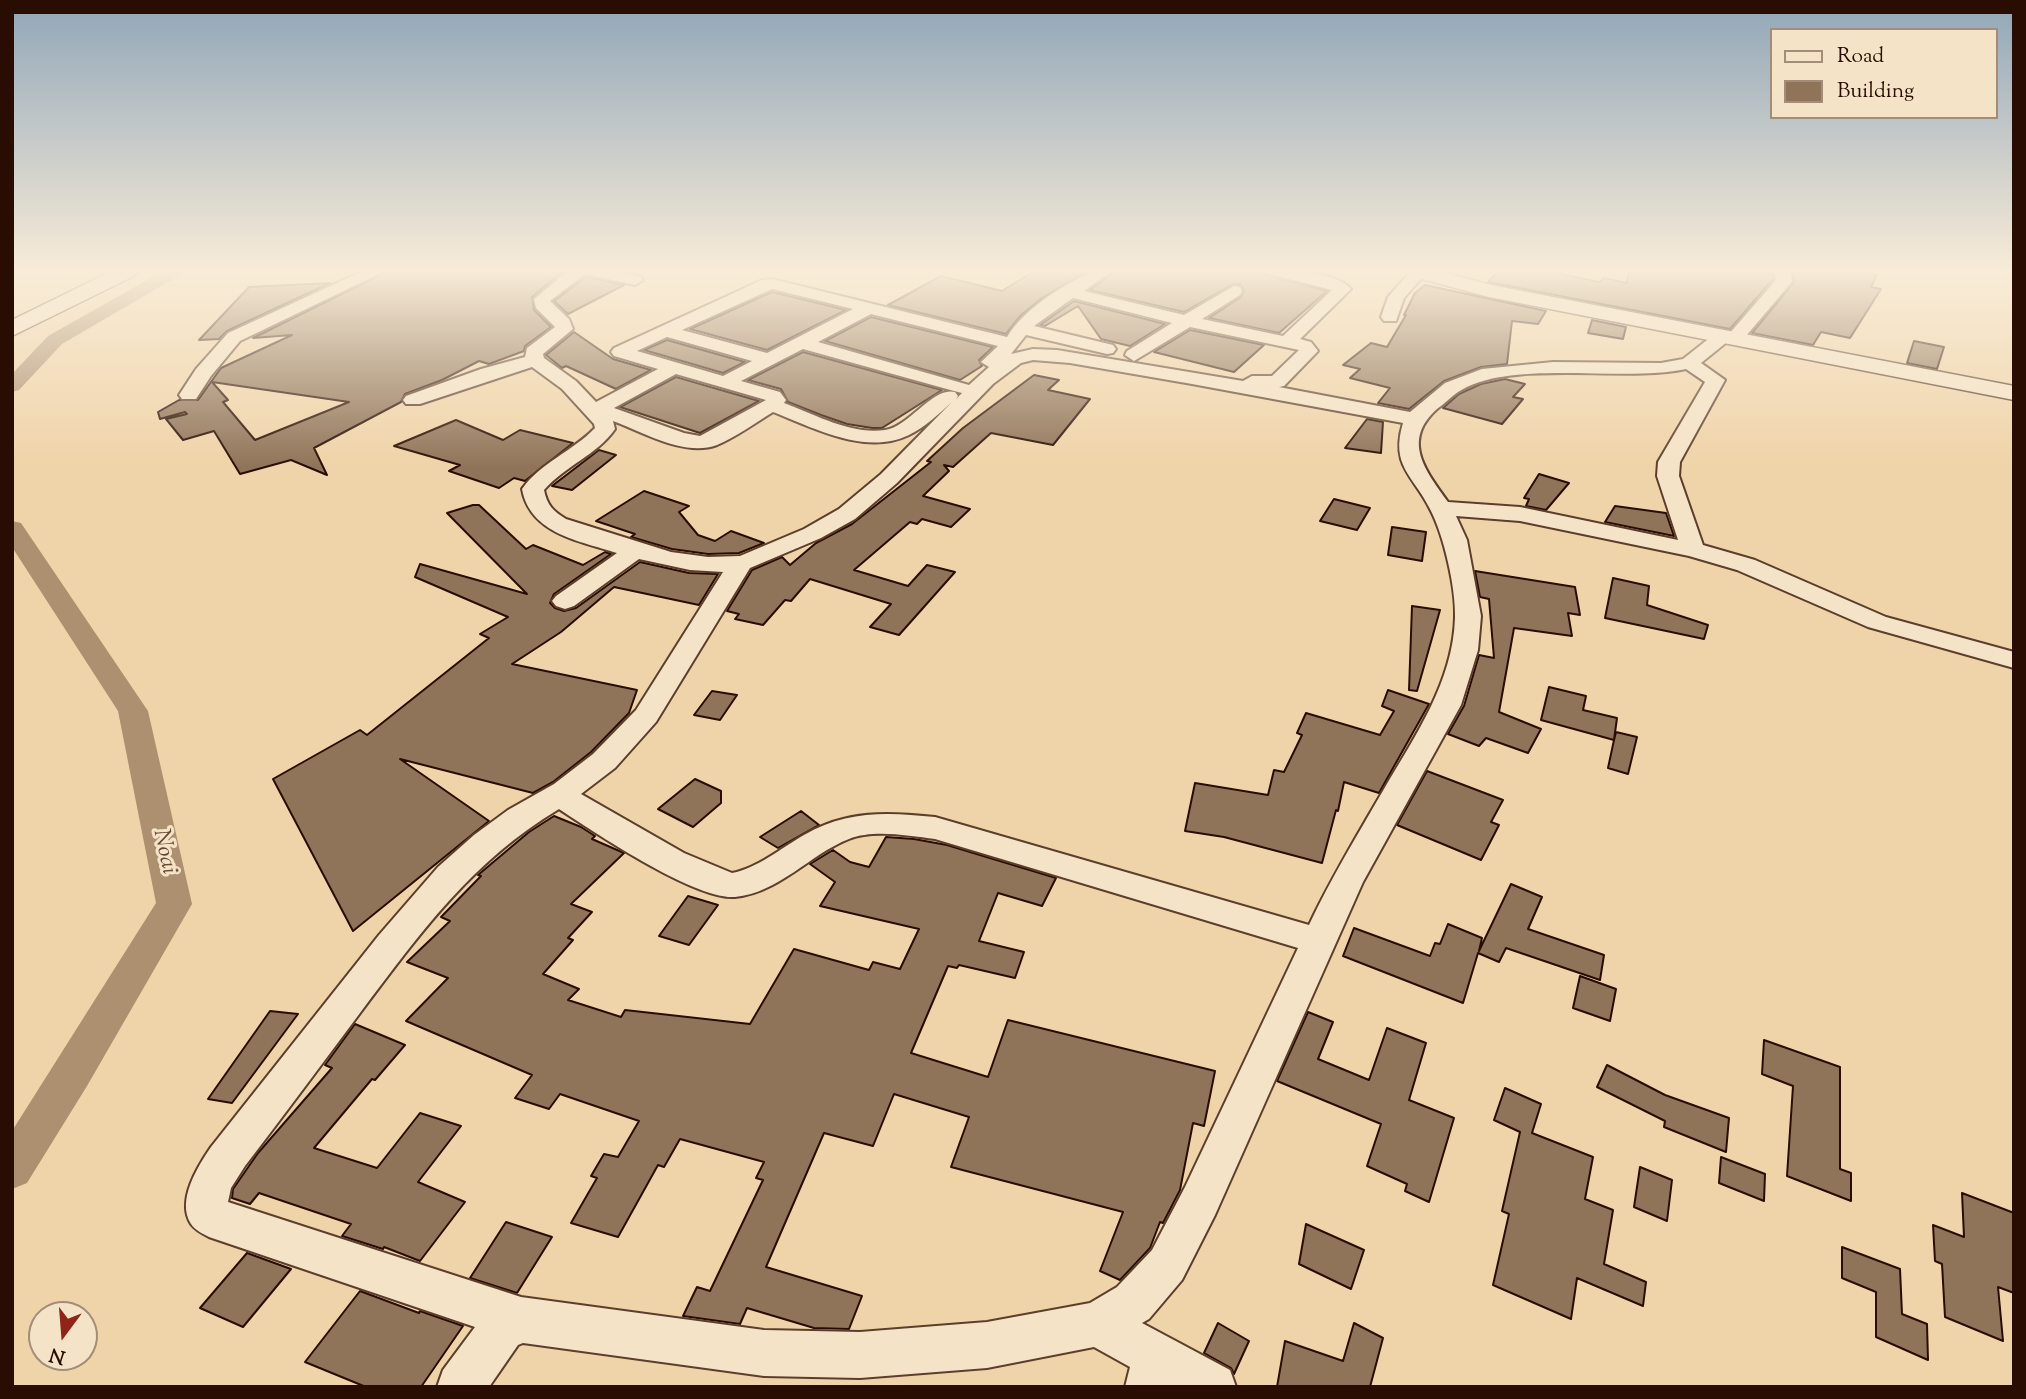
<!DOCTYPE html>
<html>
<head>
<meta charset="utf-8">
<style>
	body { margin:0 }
	#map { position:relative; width:2026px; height:1399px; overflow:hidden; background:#f0d4a9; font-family:"Sorts Mill Goudy",serif }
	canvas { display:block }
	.frame { position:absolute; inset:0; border:14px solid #290d02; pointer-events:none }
	.legend { position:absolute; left:1770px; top:28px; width:228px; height:91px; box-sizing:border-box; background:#f5e3c7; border:2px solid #a38d78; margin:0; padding:9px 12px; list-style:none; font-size:21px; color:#290d02 }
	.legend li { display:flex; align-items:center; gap:14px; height:35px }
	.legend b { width:35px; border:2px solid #a38d78 }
	.north { position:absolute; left:28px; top:1301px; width:70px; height:70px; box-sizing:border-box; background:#f5e3c7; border:2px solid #a38d78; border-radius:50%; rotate:196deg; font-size:19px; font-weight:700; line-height:28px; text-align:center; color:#290d02 }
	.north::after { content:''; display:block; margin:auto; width:24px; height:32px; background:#8f2418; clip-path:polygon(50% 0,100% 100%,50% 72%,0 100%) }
</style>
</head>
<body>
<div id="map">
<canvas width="2026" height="1399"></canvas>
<div class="frame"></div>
<ul class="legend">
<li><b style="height:9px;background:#f5e3c7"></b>Road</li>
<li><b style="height:19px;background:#907459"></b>Building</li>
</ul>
<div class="north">N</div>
</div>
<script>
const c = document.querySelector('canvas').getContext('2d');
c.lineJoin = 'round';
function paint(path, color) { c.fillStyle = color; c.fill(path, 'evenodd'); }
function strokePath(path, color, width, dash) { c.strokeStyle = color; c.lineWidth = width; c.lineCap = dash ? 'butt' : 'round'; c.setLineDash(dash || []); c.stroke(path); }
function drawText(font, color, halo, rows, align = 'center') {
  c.font = font + ' "Sorts Mill Goudy",serif'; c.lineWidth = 6; c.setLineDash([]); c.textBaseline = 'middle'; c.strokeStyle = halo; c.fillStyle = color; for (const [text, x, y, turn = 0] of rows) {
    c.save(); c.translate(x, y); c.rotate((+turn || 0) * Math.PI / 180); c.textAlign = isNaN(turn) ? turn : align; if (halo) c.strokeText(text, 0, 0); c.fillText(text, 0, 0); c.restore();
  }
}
paint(new Path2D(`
	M163,271H187L62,344L19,390L12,392V374L48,336Z
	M12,521L21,523L148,711L192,904L87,1086L27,1183L12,1189V1131L156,903L118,711L12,547Z`), '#ac9070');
const building = new Path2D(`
	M388,271H563L532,297L534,310L551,327L525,346L524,351L489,364L479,361L442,380L405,394L401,402L314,448L327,475L291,460L240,474L214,431L183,440L166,419L187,414L185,412L160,419L158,412L179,400H198L221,368L292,335L253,338ZM212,382L349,402L255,440L223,402L228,400Z
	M1034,271H1087L1042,298L1020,316L1006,334L888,305L941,276L1002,291Z
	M1115,271H1254L1327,291L1279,333L1209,318L1241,297L1244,290L1240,284H1233L1184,312L1090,290Z
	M1498,271H1546L1600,282L1604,278L1627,283L1628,271H1771L1773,279L1730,329L1488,282Z
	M1793,271H1859L1877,275L1871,287L1881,289L1850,338L1821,332L1813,345L1752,333L1794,282Z
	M586,277L624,285L568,314L554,301Z
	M330,283L227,331L219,339L199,340L249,287Z
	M1425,285L1546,311L1538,324L1512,321L1507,364L1481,367L1444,381L1409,409L1378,403L1390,388L1350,378L1360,369L1343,365L1371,343L1387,347L1406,315H1404L1415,293Z
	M772,292L846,310L767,350L690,329Z
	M1074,301L1165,324L1130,346L1101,339L1078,306L1045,326L1040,325Z
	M871,317L993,347L979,360L982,366L960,380L825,341Z
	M1592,320L1626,327L1623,339L1588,333Z
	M1190,330L1264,345L1234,372L1154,352Z
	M574,332L613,359L651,370L616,389L566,366L562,368L546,355Z
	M667,340L745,362L723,373L644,350Z
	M1914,341L1944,347L1937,369L1907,363Z
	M803,352L942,390L882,428H872L847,424L821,415L788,402L781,389L748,380Z
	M1034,375L1059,380L1048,390L1090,399L1053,445L991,433L953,467L944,465L949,471L923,496L970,509L951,527L922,519L917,524L910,522L854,570L908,586L927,565L955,572L899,635L870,627L891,604L810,579L791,601L785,600L763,625L735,619L739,614L727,611L752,570L782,557L790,565L816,543L852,524L931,462L927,461L963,428Z
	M676,377L759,401L700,433L620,407Z
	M1505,379L1525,384L1513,397L1523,399L1502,424L1443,408L1459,394L1481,384Z
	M1367,419L1383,422L1381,453L1345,448Z
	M456,420L503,440L520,430L573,443L525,481L514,478L499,488L449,471L460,465L394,446Z
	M599,450L616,455L572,490L552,486Z
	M1539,474L1569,483L1546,510L1526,506L1529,499L1524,498Z
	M644,491L689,506L679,512L698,535L715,541L731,531L764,543L739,553L708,554L672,549L631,537L635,534L596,521Z
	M1334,499L1370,508L1357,530L1320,521Z
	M473,505H479L526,549L533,545L583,565L605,552L611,554L554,594L550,603L555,608L564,611L576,608L640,562L689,573L718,574L699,605L614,587L561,632L512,664L637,690L629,713L591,752L553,782L533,793L400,759L489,821L353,931L273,779L360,730L367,735L489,638L480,634L508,617L415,577L420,564L527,594L447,513Z
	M1615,506L1666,513L1674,536L1605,522Z
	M1392,527L1426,532L1422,561L1388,555Z
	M1475,571L1575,587L1580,615L1568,613L1572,636L1514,628L1499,712L1541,729L1528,753L1486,738L1479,746L1448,734L1464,706L1479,655L1494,658L1489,599L1480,597Z
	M1613,578L1649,586L1647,605L1708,625L1704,639L1605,618Z
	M1412,606L1440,610L1417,691L1409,690Z
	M1549,687L1586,696L1583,710L1617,718L1614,740L1616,732L1637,737L1628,774L1608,768L1614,740L1541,720Z
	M1388,690L1429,704L1379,793L1344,782L1338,811L1336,810L1322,863L1224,837L1185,831L1195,783L1268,795L1274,770L1284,772L1302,735L1297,733L1306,713L1380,735L1394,711L1382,706Z
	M712,691L737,695L720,720L694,715Z
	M1427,771L1503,800L1491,822L1499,825L1481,860L1397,825Z
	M695,779L721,791V803L693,827L658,809Z
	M801,811L819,825L778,848L760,837Z
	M554,816L581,827L595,836L592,839L624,853L571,904L592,912L568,938L573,940L543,974L579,989L568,1000L621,1017L625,1010L750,1024L794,949L869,970L873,962L900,969L919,929L820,906L835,882L810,864L833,850L850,862L869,867L886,837L914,839L947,845L1056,878L1042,906L998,893L979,941L1024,952L1015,978L959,965L957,968L948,966L911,1053L988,1077L1008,1020L1215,1071L1204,1126L1193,1123L1180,1190L1163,1223L1160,1222L1150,1248L1120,1280L1100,1271L1123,1212L951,1167L969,1117L894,1094L873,1146L824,1133L766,1267L862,1296L849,1329L814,1328L747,1308L740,1324L683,1316L697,1287L710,1291L763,1180L756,1178L764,1162L680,1139L664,1167L658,1165L618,1237L571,1223L597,1178L591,1176L604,1154L618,1157L639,1121L560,1094L549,1109L515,1098L532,1075L406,1021L448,978L407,962L450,921L441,917L481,876L478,875L529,832Z
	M1511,884L1542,897L1528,929L1604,955L1600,980L1506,948L1499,962L1478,953L1463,1003L1343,956L1354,928L1430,956L1435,943L1440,944L1448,924L1482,938L1479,951Z
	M688,896L718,905L689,945L659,936Z
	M1580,976L1616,989L1610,1021L1573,1008Z
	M270,1011L298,1014L232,1103L208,1099Z
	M1308,1012L1333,1022L1318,1059L1369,1080L1387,1028L1426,1043L1409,1100L1454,1118L1429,1202L1405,1191L1407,1184L1367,1166L1381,1124L1277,1081Z
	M355,1024L405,1045L375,1080L372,1079L314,1148L377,1168L420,1113L461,1126L418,1182L465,1202L420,1261L384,1247L383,1249L342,1236L351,1224L259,1193L250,1204L232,1198L233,1189L258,1153L332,1068L325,1065Z
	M1764,1040L1840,1067V1169L1851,1173V1201L1787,1176L1793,1086L1762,1074Z
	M1607,1065L1665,1095L1729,1118L1726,1152L1664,1127L1665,1121L1597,1087Z
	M1505,1088L1541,1104L1532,1133L1593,1157L1585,1199L1613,1210L1604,1264L1646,1282L1643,1306L1577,1278L1571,1319L1493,1285L1509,1214L1502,1211L1520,1132L1494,1120Z
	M1721,1157L1765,1174L1764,1201L1719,1183Z
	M1640,1167L1672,1180L1667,1221L1634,1207Z
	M1962,1193L2014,1213V1293L1998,1287L2003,1341L1945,1317L1942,1264L1935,1261L1933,1225L1964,1237Z
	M506,1222L552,1237L517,1293L470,1278Z
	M1306,1224L1364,1250L1351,1289L1299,1264Z
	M1842,1247L1900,1269L1902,1314L1927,1324L1928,1360L1876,1337V1292L1842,1278Z
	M247,1253L291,1269L243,1327L200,1308Z
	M360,1291L419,1313L420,1311L463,1326L421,1387H366L305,1362Z
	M1218,1323L1249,1341L1234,1374L1231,1368L1204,1353Z
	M1354,1323L1383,1338L1370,1387H1277L1285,1341L1343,1361Z`);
paint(building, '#907459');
strokePath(building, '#290d02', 2);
const minor = new Path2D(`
	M363,271H385L240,341L211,376L196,399H182L179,395L196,369L228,333Z
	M568,271H616L641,277L643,280L635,285L585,274L550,301L569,319L573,329L543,354L544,358L576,381L596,402L658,369L614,356L611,352L614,348L762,280L772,279L1007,337C1022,311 1062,285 1090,273C1096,270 1105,271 1112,271L1084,291L1184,315L1234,286L1240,287L1242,291L1240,295L1202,319L1283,336L1332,290L1269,274L1267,271C1290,271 1335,271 1351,289L1300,339L1311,342L1318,351L1284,386L1279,387L1410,412L1445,383L1482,369L1553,362L1661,363L1683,359L1716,333L1729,334L1776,280L1774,271H1790L1792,281L1790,284L1740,343L1727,342L1701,363L1725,380L1680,462L1679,476L1703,545L1755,560L1886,617L2014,652V668L1868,627L1737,570L1689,556L1520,521L1456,516L1467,540L1481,616L1478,650L1461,705L1363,882L1215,1215L1182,1280L1149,1319L1142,1323L1230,1370L1236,1387H1125L1130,1367L1094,1347L987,1368L860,1378L764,1376L523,1343L518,1345L489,1387H437L443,1370L475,1327L209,1237C203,1234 195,1230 191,1224C176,1201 198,1166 211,1147L379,935L438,867L474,835L508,810L554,784L593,754L636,710L723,572L690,570L639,559L574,606L565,609L556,606L552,601L556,596L617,553C580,541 530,534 522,489C541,462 572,452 595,428L594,424L562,389L532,367L420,404H406L403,400L406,396L481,369L525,357L527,348L555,327L536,308L534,299ZM772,289L853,309L767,353L682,330ZM1073,298L1172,323L1127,351L1125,355L1134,361L1190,327L1299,350L1272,376H1252L1243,381L1057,350L1033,349L1011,354L1026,335L1107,354L1113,353L1116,349L1113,345L1034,326ZM871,314L998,346L981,362L989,367L969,385L818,342ZM667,337L752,361L723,376L637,351ZM803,349L954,391L962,393L956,399L958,396L955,392C933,386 910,426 885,430C851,435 814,414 784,403L786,400L780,392L741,381ZM1033,360L1070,363L1192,384L1403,423C1390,466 1413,475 1430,509C1444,535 1456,589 1455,618C1453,682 1415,736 1384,789C1358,834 1331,878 1309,925L935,817C888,812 846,810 804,835C781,848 758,868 732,873L684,853L581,794L615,768L656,722L750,568L821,538L855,519L897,483L993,384L1021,363ZM1686,369L1705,382L1658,462L1657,476L1678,540L1520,507L1448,502C1426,471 1401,441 1437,409C1444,404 1451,397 1458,392C1510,358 1623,383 1686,369ZM676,374L766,400L700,436L684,433L614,408ZM952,402L881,474L839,509L804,529L740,556L708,557L671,552L566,519C553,511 547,505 544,490C565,466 597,455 615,429L613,421C643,432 684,457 717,445C736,437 755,423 773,412C814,428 866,456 909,435C925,427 939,414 952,402ZM559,809C594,832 695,900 735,897C779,893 810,854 849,839C874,829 909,836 935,839L1298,948L1185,1187L1152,1250L1117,1287L1090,1303L987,1322L860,1332L764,1330L521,1297L228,1202L231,1188L245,1166C284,1115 322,1064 360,1013C420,933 472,861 559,809Z
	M1411,271L1426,273L1404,298L1396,321H1384L1381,317L1388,297Z`);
const tertiary = new Path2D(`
	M112,271H139L136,275L12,336V320Z
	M1404,271H1439L1491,285L2014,386V400L1489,297L1407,275Z`);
strokePath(minor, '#5b3f2c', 4);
strokePath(tertiary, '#5b3f2c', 3);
paint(minor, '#f5e3c7');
paint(tertiary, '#f5e3c7');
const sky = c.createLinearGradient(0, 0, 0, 467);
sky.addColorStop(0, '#90a6b8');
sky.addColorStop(0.58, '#f8ecd8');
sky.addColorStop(1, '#f8ecd800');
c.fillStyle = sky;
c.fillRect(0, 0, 2026, 467);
drawText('italic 23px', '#644833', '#f5e3c7', [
	["Noai",163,852,78]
]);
</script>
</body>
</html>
